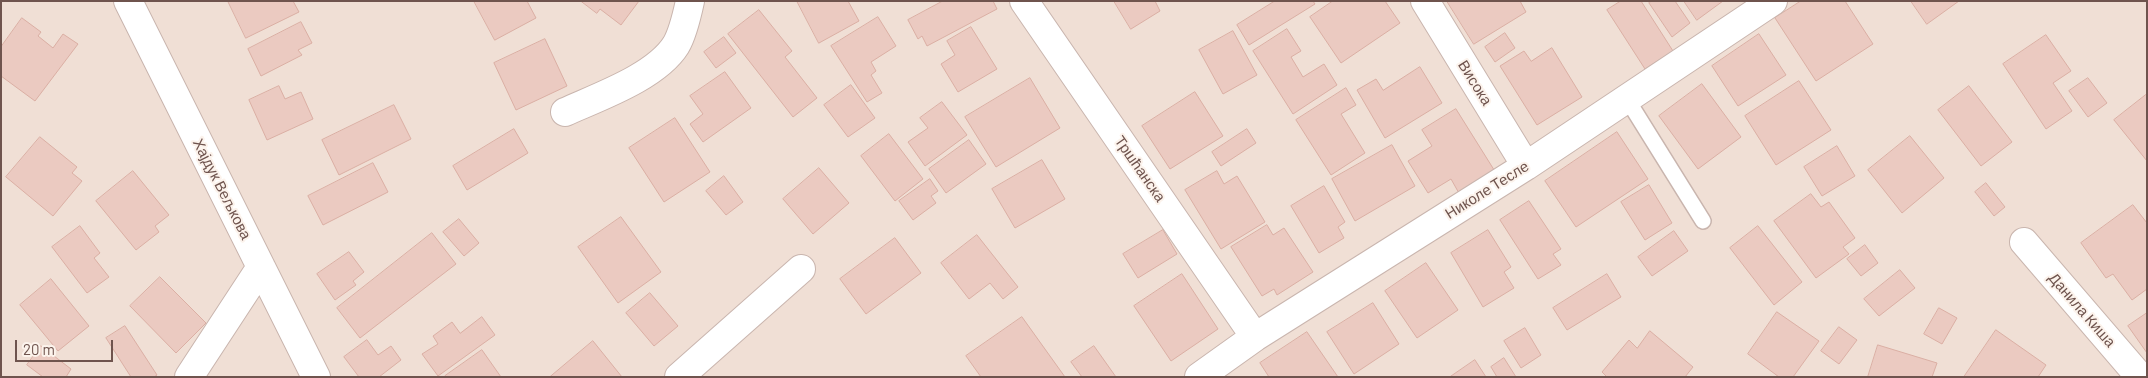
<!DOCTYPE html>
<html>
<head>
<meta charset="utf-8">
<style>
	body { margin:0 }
	#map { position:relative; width:2148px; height:378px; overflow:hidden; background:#f9eee6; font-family:Barlow,sans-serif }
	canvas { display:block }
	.frame { position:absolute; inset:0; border:2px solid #6f544e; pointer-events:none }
	.scale { position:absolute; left:15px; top:340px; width:98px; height:22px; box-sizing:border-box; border:2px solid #6f544e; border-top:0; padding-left:6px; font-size:15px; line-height:18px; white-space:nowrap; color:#6f544e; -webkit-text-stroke:4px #fcf3ec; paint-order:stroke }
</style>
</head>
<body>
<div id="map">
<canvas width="2148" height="378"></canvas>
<div class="frame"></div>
<div class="scale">20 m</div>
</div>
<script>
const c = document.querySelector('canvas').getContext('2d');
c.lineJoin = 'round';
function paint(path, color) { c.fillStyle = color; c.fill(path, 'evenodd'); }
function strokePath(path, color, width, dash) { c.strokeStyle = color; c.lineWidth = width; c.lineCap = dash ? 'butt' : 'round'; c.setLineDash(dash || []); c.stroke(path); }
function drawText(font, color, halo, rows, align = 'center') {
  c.font = font + ' Barlow,sans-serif'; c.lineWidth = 4; c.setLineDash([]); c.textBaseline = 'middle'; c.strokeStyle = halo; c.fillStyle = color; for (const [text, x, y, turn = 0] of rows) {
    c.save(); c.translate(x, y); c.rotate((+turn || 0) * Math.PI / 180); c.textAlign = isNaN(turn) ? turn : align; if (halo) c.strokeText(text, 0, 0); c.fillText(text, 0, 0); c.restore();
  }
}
paint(new Path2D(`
	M1,1H2147V377H1Z`), '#f0dfd5');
const building = new Path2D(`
	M228,1H293L299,12L246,38Z
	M474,1H527L536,18L495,40Z
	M581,1H639L621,25L600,9L597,13Z
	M797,1H848L859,21L819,43Z
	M943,1H993L997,9L927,46L922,36L918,39L908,20Z
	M1114,1H1155L1160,11L1131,29Z
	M1275,1H1313L1315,4L1249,45L1237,25Z
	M1333,1H1385L1400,23L1341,63L1310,17Z
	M1447,1H1520L1526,12L1474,44Z
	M1621,1H1641L1673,51L1645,69L1607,10Z
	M1652,1H1675L1690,23L1672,37L1649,3Z
	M1684,1H1723L1697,20Z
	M1801,1H1845L1873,44L1816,81L1775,18Z
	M1911,1H1959L1927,24Z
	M759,10L792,51L785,57L817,98L793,117L728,34Z
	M878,17L896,46L871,62L876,71L871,75L882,93L867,102L831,46Z
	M22,18L41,32L38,36L53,48L63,34L78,44L35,101L1,76V47Z
	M301,22L312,43L298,50L302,55L261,76L248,49Z
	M971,27L997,69L958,92L941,64L955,55L947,41Z
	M1287,29L1301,51L1291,57L1303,77L1324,64L1337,85L1293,114L1253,51Z
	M1233,31L1257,75L1223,94L1199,50Z
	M1505,33L1515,48L1495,62L1485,47Z
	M1759,34L1786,75L1738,106L1712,66Z
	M2046,35L2071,71L2053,83L2072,111L2046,129L2003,64Z
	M724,37L736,53L716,68L704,52Z
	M545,39L567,86L516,110L494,63Z
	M1552,48L1582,97L1537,125L1500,66L1524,51L1531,61Z
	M1420,67L1442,103L1385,138L1357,90L1376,79L1383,90Z
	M725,72L751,108L703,142L690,124L703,114L690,96Z
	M1030,78L1060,128L996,167L965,117Z
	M2088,78L2107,103L2088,117L2069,91Z
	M1799,81L1831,130L1776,165L1745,116Z
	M1702,84L1741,137L1698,169L1659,116Z
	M851,85L875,118L848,137L824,105Z
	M279,86L285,99L301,92L313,119L267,140L249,100Z
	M1969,86L2012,142L1981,166L1938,110Z
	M1346,88L1356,105L1341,114L1365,153L1331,175L1296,120Z
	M1195,92L1223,136L1170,169L1142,126Z
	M2147,94V161L2114,120Z
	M942,102L967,135L925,166L908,142L928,128L920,118Z
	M394,105L411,139L339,175L322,140Z
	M1456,109L1496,173L1460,195L1451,179L1428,193L1408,161L1432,146L1422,130Z
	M675,118L710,172L664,202L629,148Z
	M514,129L528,153L467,190L453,166Z
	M1247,129L1256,143L1221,166L1212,152Z
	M1617,132L1648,179L1576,227L1545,181Z
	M889,134L923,179L895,201L861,156Z
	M1910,136L1944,178L1902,213L1868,170Z
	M40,137L77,167L72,173L82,181L53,216L6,177Z
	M969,140L986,164L946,193L929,169Z
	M1392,145L1415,186L1355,221L1332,179Z
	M1837,146L1855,176L1822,196L1804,167Z
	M1042,160L1065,199L1015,228L992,189Z
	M373,163L388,192L323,225L308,196Z
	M819,168L849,203L813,234L783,199Z
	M133,171L169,215L155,226L159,232L136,250L96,201Z
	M1217,171L1224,184L1237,176L1265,222L1221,249L1185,190Z
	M724,176L743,202L726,215L706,191Z
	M930,179L938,191L931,196L936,203L913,220L899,201Z
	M1986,183L2005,207L1994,216L1975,192Z
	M1649,185L1672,223L1645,240L1621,202Z
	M1324,186L1345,222L1338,227L1344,238L1319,253L1291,206Z
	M1811,194L1821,207L1829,202L1855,238L1843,247L1849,254L1816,278L1774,221Z
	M1529,201L1561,249L1553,254L1561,265L1538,279L1500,220Z
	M2133,205L2147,223V289L2132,300L2113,274L2106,278L2081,243Z
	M621,217L661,272L618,303L578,247Z
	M459,219L479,243L464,256L443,232Z
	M1267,225L1273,235L1284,228L1313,272L1277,295L1274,289L1262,296L1231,247Z
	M80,226L100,253L94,258L109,277L87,293L52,247Z
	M1758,226L1802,282L1774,305L1730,248Z
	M1163,230L1177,254L1138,278L1123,254Z
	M1488,230L1511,267L1504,272L1514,288L1483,307L1451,253Z
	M1674,231L1688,251L1652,276L1638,257Z
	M432,233L456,264L360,338L337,308Z
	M977,235L1018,287L1003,299L990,283L969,299L941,263Z
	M895,238L921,273L866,314L840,279Z
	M1865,245L1878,263L1861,276L1847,259Z
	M349,252L364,272L353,281L356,285L335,300L317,274Z
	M1426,263L1458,310L1417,338L1385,291Z
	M1900,270L1915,288L1879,316L1864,299Z
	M1182,274L1218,329L1171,361L1134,306Z
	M1607,274L1621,297L1567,330L1553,308Z
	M160,277L206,323L176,353L130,306Z
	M51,279L89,326L58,351L20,305Z
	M650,293L678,326L654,346L626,313Z
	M1373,303L1399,344L1354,374L1327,332Z
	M1939,308L1957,318L1942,344L1924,334Z
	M1777,312L1819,341L1793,377H1779L1748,354Z
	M2147,313V353L2128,326Z
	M482,317L495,335L438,376L422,354L438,344L433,336L452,322L460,333Z
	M1022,317L1065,377H981L966,356Z
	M125,326L157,375L154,377H131L106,338Z
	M1839,327L1857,340L1839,364L1821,351Z
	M1525,328L1541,355L1521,368L1504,341Z
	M1996,330L2046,365L2038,377H1964Z
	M1650,331L1693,367L1685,377H1607L1602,372L1629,340L1637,348Z
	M1307,332L1338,377H1269L1260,363Z
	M367,340L378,355L391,346L401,360L379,377H359L344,357Z
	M593,341L622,377H550Z
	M1878,345L1937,363L1932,377H1868Z
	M41,346L71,369L66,377H43L27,365Z
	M1094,346L1116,377H1082L1071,362Z
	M482,350L501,377H445V376Z
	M1504,358L1516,377H1497L1491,367Z
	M1475,360L1486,377H1450Z`);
paint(building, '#ebcac1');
strokePath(building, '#dbafa4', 1);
const service = new Path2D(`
	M1627,99L1703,221`);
const minor = new Path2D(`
	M128,1L316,377
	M1024,1L1255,337
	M1425,1L1526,166
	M565,112C598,97 656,77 676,45C683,33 687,15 690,1
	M2024,242L2140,377
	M189,377L261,267
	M679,377L801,269
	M1199,377L1255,337L1526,166L1773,1`);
strokePath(service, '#c9b5ae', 18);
strokePath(minor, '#c9b5ae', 30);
strokePath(service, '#fff', 15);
strokePath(minor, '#fff', 28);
drawText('15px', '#6f544e', '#fcf3ec', [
	["Висока",1475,83,58],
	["Тршћанска",1140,169,55],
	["Хајдук Вељкова",222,189,63],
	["Николе Тесле",1487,190,-32],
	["Данила Киша",2082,310,49]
]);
</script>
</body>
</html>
